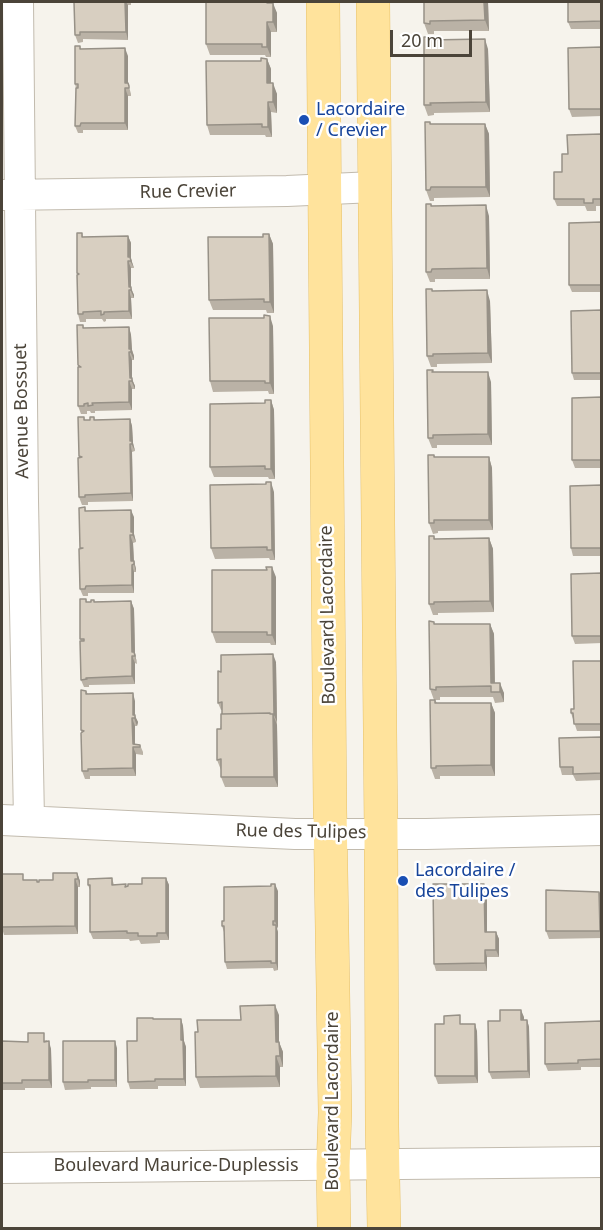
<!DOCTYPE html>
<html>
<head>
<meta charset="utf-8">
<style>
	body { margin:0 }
	#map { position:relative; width:603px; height:1230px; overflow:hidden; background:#f6f3ec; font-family:"Noto Sans",sans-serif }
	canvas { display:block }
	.frame { position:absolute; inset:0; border:3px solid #4b4439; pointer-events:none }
	.scale { position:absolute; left:390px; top:30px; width:82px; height:27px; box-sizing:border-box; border:3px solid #4b4439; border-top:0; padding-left:8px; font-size:18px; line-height:21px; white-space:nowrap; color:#4b4439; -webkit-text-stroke:4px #fff; paint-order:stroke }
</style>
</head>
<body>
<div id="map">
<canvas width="603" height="1230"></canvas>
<div class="frame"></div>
<div class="scale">20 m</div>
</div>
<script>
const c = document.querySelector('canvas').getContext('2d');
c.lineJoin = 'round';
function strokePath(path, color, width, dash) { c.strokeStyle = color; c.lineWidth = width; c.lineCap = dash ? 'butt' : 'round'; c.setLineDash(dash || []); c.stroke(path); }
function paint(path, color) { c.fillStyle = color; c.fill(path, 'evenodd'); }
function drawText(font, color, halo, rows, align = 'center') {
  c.font = font + ' "Noto Sans",sans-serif'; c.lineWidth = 5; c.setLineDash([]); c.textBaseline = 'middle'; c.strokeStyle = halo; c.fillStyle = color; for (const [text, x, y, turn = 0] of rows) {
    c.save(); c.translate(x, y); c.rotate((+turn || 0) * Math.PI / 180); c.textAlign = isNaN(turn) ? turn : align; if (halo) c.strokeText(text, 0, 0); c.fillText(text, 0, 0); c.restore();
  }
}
const minor = new Path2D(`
	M18,2L23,501L29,820
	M2,195L287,191L374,187
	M2,820L295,834H426L602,830
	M2,1168L602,1162`);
const major = new Path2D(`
	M323,2L330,809L335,1113L333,1165L334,1228
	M373,2L381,834L382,1126L384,1228`);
strokePath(minor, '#c2bbae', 32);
strokePath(major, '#e6c16a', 34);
strokePath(minor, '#fff', 30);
strokePath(major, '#ffe39c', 33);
paint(new Path2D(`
	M74,2H131V5H128V40L83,39V42L78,43L75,35Z
	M206,2H271L277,13V32H271V57H266L265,55H210L206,44Z
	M488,2L489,31H434V34H428L424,23Z
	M602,2V29H571L568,22Z
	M430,40L488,49L490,112L434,113V115L428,116L424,105Z
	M80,46L81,49L128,56V83L131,94V96H128V130H83V133H78L75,126L76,88L75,84Z
	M602,47V116L572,117L569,109Z
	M267,59L271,69V83L277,94V113L271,112L272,137H266L265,135H210L207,125L261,61Z
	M430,122L431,124H485L489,134L490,197L434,198V201H430L426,190Z
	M602,134V206H596V211H587L585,206H557L554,199L568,154Z
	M431,204L432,206L489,216L490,279H435V282H430L426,272Z
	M602,222V292H572L569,285Z
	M82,233L83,237L128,236L131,243V259L134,268H131V288L134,295V298H131L132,319H106V321L104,322L102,319H86V322H80L78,314L77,273Z
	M269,234L273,244L274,313H267L266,310H213L209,300L263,237Z
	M432,289L433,291L490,301L492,363L437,364V367H431L427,356Z
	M602,310V380H574L572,373Z
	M83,325L84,328L129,327L131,335L132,350L134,356V360H132V379L135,386V389H132V410L95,411V413H91L90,411H87V414H81L78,406V365Z
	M273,326L274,394H269L268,391L213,392L210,381Z
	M433,370L434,372L491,382L492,445H437V448H432L428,438Z
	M602,397V468H575L572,460Z
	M271,400L274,410L275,479H269L268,477H214L210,467L265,403Z
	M84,417L85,420H90L94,417L95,420L130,419L132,426L133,443L135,451L132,452L133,501L88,502V505H82L79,497V456Z
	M434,455L435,457H489L492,468L493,530L438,531V533L433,534L429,523Z
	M602,485V556H573L571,548Z
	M274,492L275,560H270L269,558L215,559L211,548Z
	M85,507L86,511L134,517V534L136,542L133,543L134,561L136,569V572H134V593H88V596H83L80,589V548Z
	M434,536L435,539L489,538L493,549L494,612L438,613V615H433L429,604Z
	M602,573V643L575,644L572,636Z
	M276,577V645H271L270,643H216L212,632Z
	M86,599L87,602L131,601L134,609L135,653L137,664L135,663V684L89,685V687H84L81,680V641L80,639Z
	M435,624H490L494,634L495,683L504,693V702L495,703L493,697H440V700H434L430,689Z
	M602,661V731H577L571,713L574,709Z
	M276,662L278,787H225L221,777V770L217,760L222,714V710H221L218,703L221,672Z
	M86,691L88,694L135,701V716L138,722L137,726H135V744L140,745L143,752V755L136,754V776H90V779H85L82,771L81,730Z
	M435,700L437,703H491L495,713V776H440V779H435L431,768Z
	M602,737V780L576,781L573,775H562L560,767Z
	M77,873L80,881V887H78V934L4,935L2,928V874L25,880H37L38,882L53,880Z
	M112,878L114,885L126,884V886L142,884L166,878L169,885V940H160V943L141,944L139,940L130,941L129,939H93L90,932V890L88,885Z
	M278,891L277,929L278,932V970L274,971L273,968L227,969L225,962L224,932L222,926L224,921Z
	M487,891V932H496L499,939V957H487V971H436L434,964Z
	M599,892L602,897V938L549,939L546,931Z
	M279,1015V1042L283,1052V1067H280V1087L200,1088L196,1077L241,1020Z
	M524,1017V1020H527L529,1027L530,1078L492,1079L489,1072L500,1021Z
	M153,1019H181L183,1026L184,1041L186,1047V1086H158V1089H130L128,1082L137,1041Z
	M602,1021V1067H581V1070L548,1071L545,1064Z
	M463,1023V1024L477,1031L478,1083L438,1084L435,1076Z
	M47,1040L51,1049L52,1088H25V1090H2V1041L28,1042Z
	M117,1048V1087H91V1089L65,1090L63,1082Z`), '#bab2a6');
paint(new Path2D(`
	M125,2H126L128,5V40L126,32Z
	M484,2H488L489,31L485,20Z
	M273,3L277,13V32L273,22Z
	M267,22L271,32V57L267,47Z
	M485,39L488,49L490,112L486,102Z
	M125,48L128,56V88L125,83Z
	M267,59L271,69V93L267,83Z
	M273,83L277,94V113L273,102Z
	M125,88L128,96V130L125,123Z
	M268,102L271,112L272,137L268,127Z
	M485,124L489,134L490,197L486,187Z
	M486,205L489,216L490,279L487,268Z
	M269,234L273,244L274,313L270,302Z
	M128,236L131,243V259L134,268L128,257Z
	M128,261L131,268V288L134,295V298L129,287Z
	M129,290L131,298L132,319L129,311Z
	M487,290L490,301L492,363L488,353Z
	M270,316L273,326L274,394L270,383Z
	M129,327L131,335L132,350L134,356V360L129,349Z
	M129,352L132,360V379L135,386V389L130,378Z
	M488,372L491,382L492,445L488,434Z
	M129,381L132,389V410L129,402Z
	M271,400L274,410L275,479L271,469Z
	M130,419L132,426L133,443L135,451L130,441Z
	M130,444L132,452L133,501L131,493Z
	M489,457L492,468L493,530L489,520Z
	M271,482L274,492L275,560L272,550Z
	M131,510L134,517V534L136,542L131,532Z
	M130,535L133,543L134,563V561L136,569V572L134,564L131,561Z
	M489,538L493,549L494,612L490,601Z
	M132,565L134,572V593L132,585Z
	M272,567L276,577V645L272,635Z
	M131,601L134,609L135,653L137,664L135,656L132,652Z
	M490,624L494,634L495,693L491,683Z
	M273,654L276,662L277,722L274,715Z
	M132,656L135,663V684L132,676Z
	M500,683L504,693V702L500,692Z
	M133,693L135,701V716L138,722L137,726L133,715Z
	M491,703L495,713V776L491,765Z
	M273,714L277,725L278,787L274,777Z
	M132,718L135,726V747L133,744Z
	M133,747L136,754V776L133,768Z
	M77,873L80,881V887L78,879Z
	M166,878L169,885V940L166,933Z
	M75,879L78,887V934L75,926Z
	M275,884L278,891V929L275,921Z
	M484,884L487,891V939L485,932Z
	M599,892L602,897V936L600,931Z
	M276,925L278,932V970L276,963Z
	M496,932L499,939V957L496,950Z
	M485,950L487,957V971L485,963Z
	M275,1005L279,1015V1042L283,1052V1067L276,1042Z
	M521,1010L524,1017V1028L521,1020Z
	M181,1019L183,1026L184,1041L186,1047V1086L184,1079Z
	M527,1020L529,1027L530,1078L528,1071Z
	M475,1024L477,1031L478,1083L475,1076Z
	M49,1041L51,1049L52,1088L49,1080Z
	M115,1041L117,1048V1087L115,1080Z
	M276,1056L280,1067V1087L276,1076Z`), '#979187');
const building = new Path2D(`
	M74,2H125L126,32H80V35H75Z
	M206,2H267V3H273V22H267V47H262V44H206Z
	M424,2H484L485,20L430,21V24L424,23Z
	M568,2H602V21L568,22Z
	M424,37H430L429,40L485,39L486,102L430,103L431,105H424Z
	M75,46H80V49L125,48V83H128L129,86V88H125V123H81L80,126H75L76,88H78V84H75Z
	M602,47V109H569L568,48Z
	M261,58L267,59V83H273V102H268V127H262V124L207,125L206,61H261Z
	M425,122H430V124H485L486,187H431L430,190H426Z
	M602,134V199H593V203H584V199H554V172H562V154H568L567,135Z
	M426,204H431V206L486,205L487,268L432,269L431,272H426Z
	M602,222V285H569V223Z
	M77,233H82V237L128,236V257H130L131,261H128L129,287H131V290H129V311L104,312V314L101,315V311L83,312V314H78L77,275L79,274L77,273Z
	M263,234H269L270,302H264V299L209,300L208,237H263Z
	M426,289H432V291L487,290L488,353L433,354V356H427Z
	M602,310V373H572L571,311Z
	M264,315L270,316V383H265V381H210L209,318H264Z
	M77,325H83V328L129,327V349H131V352H129L130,378H132V381H129V402L92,403L93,405L88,406V403L84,404V406H78V367H81L78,365Z
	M427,370H433L432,372H488V434L433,435V438H428Z
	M602,397V460H572V398Z
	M265,400H271V469H265V466L210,467V404L265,403Z
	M78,417H84V420H90V417H94V420L130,419V441H132V444H130L131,493L85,495V497H79L78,458L82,457L79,456Z
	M428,455H434V457H489V520H434V523H429Z
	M266,482H271L272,550H267V547L211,548L210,485L266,484Z
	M602,485V548H571L570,486Z
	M85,507V511L131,510V532H133V535H130L131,561H134V564L132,565V585L86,586L85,589H80L79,549L83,548H80L79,508Z
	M429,536H434V539L489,538L490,601L434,602V604H429Z
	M266,567H272V635H267V632H212V570H267Z
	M602,573V636H572L571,574Z
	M80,599H86V602H91V600H94V602L131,601L132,652H134L135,656H132V676L86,678L87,679L81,680L80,641H84V639H80Z
	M429,621L434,622V624H490L491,683H500V692H491V686L436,687V690L430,689Z
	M273,654L274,715L273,714H270V713L222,714V702L218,703V671L221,672V655Z
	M573,661H602V724H574L573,713H571V709H574Z
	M81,690L86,691V694L133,693V715H135V718H132L133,744L140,745V747H133V768L88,769V771H82L81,733L84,731L81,730Z
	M430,700H435V703H491V765L436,766V768H431Z
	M270,713V714H273L274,777H221V759L217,760V729H221V714Z
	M602,737V773L573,774V767H560L559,738Z
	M53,873H77L78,879H75V926L2,927V874H23V880H37V882H39V880H53Z
	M112,878V885L126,884L125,887L128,886V884H142V878H166V933H157V936H138V933H127V931L90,932V885H88V879Z
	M271,884H275V921H273V925H276V963H271V961L225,962L224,926H222V921H224V887L271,886Z
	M433,884H484L485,932H496V950H485V963L434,964Z
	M546,890L599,892L600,931H546Z
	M275,1005L276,1042H279L280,1056H276V1076L196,1077L195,1032H198L197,1020H241L240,1006Z
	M500,1010H521V1020H527L528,1071L489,1072L488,1021H500Z
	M460,1015V1024H475V1076H435V1024H444V1016Z
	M137,1018H153V1019H181V1040H183L184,1079H155V1081L128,1082L127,1041H137Z
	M602,1021V1059L578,1060V1063L545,1064V1023Z
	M28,1033H44V1042L49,1041V1080H22V1083H2V1041L28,1042Z
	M63,1041H115V1080H88V1082H63Z`);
paint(building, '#d8cfc1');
strokePath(building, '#979187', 1.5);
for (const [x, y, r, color] of [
	[304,120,6,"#1a4fb4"],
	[403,881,6,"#1a4fb4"]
]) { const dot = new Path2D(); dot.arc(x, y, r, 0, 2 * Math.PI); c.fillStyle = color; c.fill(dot); strokePath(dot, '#fff', 2); }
drawText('18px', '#164399', '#fff', [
	["Lacordaire",316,110],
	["/ Crevier",316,131],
	["Lacordaire /",415,871],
	["des Tulipes",415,892]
], 'left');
drawText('18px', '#4b4439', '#fff', [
	["Rue Crevier",188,192,-1],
	["Avenue Bossuet",22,411,-91],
	["Boulevard Lacordaire",328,615,-91],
	["Rue des Tulipes",301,832,1],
	["Boulevard Lacordaire",333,1101,-90],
	["Boulevard Maurice-Duplessis",176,1166]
]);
</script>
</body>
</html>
